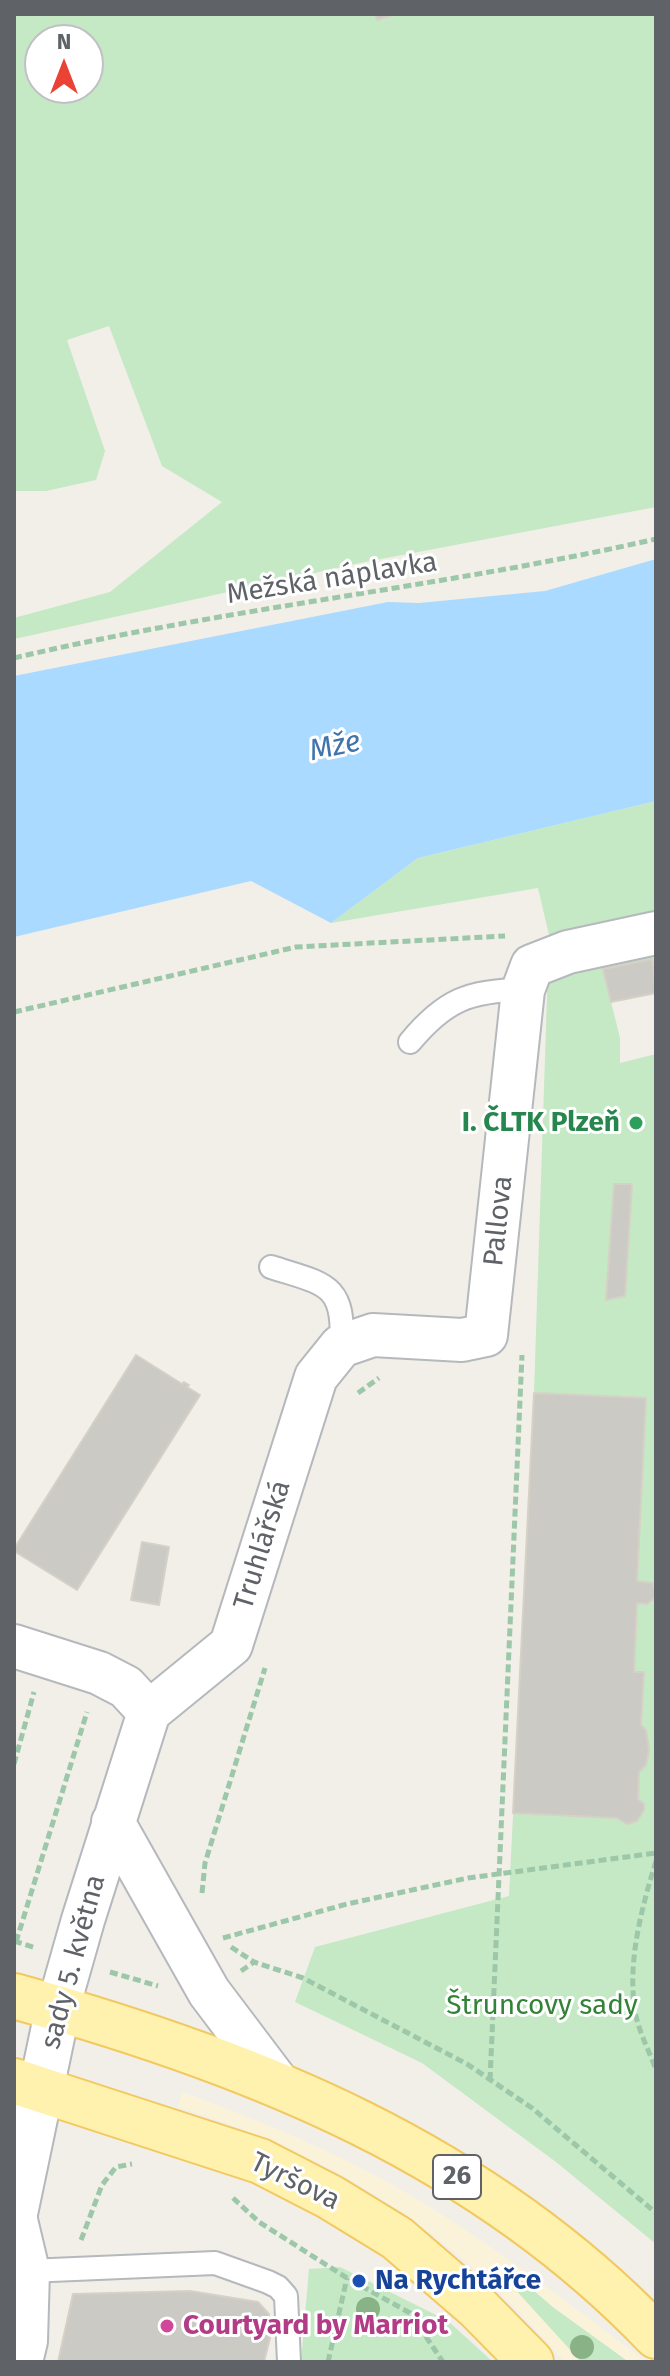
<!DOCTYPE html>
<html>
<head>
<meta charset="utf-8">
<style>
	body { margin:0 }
	#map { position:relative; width:670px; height:2376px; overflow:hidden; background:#f1efe8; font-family:"Fira Sans",sans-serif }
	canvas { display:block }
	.frame { position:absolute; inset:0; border:16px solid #5f6368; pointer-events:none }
	.north { position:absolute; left:24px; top:24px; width:80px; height:80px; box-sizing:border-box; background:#fff; border:2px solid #bfc1c3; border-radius:50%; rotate:0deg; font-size:22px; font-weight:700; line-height:32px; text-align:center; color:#5f6368 }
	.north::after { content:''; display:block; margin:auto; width:28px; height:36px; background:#ea4335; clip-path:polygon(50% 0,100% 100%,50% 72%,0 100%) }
</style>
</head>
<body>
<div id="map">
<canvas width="670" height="2376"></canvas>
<div class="frame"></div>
<div class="north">N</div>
</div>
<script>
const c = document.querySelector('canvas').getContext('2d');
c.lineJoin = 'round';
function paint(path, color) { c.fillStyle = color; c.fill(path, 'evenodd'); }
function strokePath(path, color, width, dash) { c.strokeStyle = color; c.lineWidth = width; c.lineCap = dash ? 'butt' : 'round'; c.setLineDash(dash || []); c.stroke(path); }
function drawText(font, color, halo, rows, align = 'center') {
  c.font = font + ' "Fira Sans",sans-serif'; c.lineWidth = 6; c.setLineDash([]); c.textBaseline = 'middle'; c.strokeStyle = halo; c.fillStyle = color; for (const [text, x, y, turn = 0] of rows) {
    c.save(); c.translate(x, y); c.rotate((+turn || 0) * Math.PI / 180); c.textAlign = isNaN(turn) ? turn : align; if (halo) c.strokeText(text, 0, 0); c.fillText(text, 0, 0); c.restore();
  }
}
paint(new Path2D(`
	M14,14H656V507L360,563L14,639V618L110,592L222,502L162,466L109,326L67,340L105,451L96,480L46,491H14ZM40,40H88V88H40Z
	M656,801V993L611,1002L620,1038V1063L656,1054V2244L556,2162L422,2063L295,2002L315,1947L509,1896L534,1393L549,935L538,888L331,923L418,858Z
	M340,2267L448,2321L493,2362H301L309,2269Z
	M518,2276L553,2307L629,2362H581L510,2284Z`), '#c5e8c5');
paint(new Path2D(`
	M182,2092C276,2126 367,2165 450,2220C518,2264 582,2314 647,2362H629L553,2307L518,2277L511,2285L581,2362H565C452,2232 343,2158 178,2107Z`), '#fbf3d9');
paint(new Path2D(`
	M656,559V801L418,858L331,923L251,881L14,937V676L388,602L419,603L545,591Z`), '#aadaff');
const building = new Path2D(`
	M375,14H395L377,20Z
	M652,959L656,993L611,1002L603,969Z
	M614,1184H632L625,1296L606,1300Z
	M136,1355L182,1384L184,1382L189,1385L187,1387L200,1395L77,1590L14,1551V1549Z
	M534,1393L646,1398L637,1581L653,1583L656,1597L647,1604L637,1603L634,1672H644L641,1725L646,1730L649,1750L646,1765L639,1772L638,1799L644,1804V1810L637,1821L627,1824L617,1818L513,1813Z
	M142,1542L169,1547L159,1605L131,1600Z
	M190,2291L258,2302L269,2314L270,2338L264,2362H58L73,2294Z`);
paint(building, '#cccac5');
strokePath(building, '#d6d1c6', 2);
const service = new Path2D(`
	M410,1042C444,1001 469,990 523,990
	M271,1267C324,1284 346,1283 341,1346
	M28,2271L215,2263L268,2282L278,2287L286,2296L289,2362`);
const minor = new Path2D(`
	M14,1646L99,1673L126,1687L149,1712
	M149,1712L231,1645L316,1377L341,1346L373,1335L462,1340L486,1335L523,990L532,966L568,952L656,933
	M113,1822L209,1992L277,2082
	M58,2008L83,1920L149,1712
	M15,2216L28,2271L26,2341L21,2362`);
const tertiary = new Path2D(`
	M14,2218L58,2008`);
const primary = new Path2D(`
	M14,1996C253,2062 481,2153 656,2336
	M14,2081L260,2161L330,2197L397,2238L477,2307L531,2362`);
strokePath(service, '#b5b8bc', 26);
strokePath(minor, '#b5b8bc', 46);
strokePath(tertiary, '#b5b8bc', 48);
strokePath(primary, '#f2c960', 48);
strokePath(new Path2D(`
	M14,658C226,608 444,587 656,539
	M14,1012L296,947L505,936
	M358,1393L379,1378
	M14,1764L34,1692
	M656,1861C641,1910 626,1966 636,2016C640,2034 650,2053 656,2070
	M202,1893L205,1863L265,1668
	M223,1938L347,1904L468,1878L656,1853
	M14,1941L36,1948
	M16,1942L87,1712
	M231,1947L254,1962
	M241,1971L254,1962L303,1978L467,2064L532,2108L656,2213
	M110,1972L158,1986
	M490,2080L522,1355
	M233,2198L259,2222L347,2278L410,2313L443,2362
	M81,2240L102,2185L116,2167L132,2164
	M328,2362L347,2278`), '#9cc7a9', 5, [8, 4]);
strokePath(service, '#fff', 22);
strokePath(minor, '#fff', 42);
strokePath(tertiary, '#fff', 44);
strokePath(primary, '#fff2af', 44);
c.fillStyle = '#89b387';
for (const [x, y] of [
	[368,2309],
	[582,2347]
]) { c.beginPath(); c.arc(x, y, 12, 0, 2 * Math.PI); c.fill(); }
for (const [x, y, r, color] of [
	[636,1123,8,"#2e9e5b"],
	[359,2281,8,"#1a4fb4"],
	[167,2326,8,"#d1479c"]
]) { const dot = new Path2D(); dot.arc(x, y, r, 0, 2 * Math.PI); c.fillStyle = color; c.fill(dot); strokePath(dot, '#fff', 3); }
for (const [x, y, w] of [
	[457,2177,48]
]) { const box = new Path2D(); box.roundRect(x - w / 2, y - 22, w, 44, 6); c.fillStyle = '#fff'; c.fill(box); strokePath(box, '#5f6368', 2); }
drawText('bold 26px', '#5f6368', null, [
	["26",457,2177]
]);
drawText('28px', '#5f6368', '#fff', [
	["Mežská náplavka",332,579,-9],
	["Pallova",499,1221,-84],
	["Truhlářská",263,1545,-73],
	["sady 5. května",74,1962,-75],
	["Tyršova",295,2182,26]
]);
drawText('bold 28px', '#27864d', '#fff', [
	["I. ČLTK Plzeň",620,1123]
], 'right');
drawText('28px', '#348238', '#fff', [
	["Štruncovy sady",542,2006]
]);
drawText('bold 28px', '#164399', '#fff', [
	["Na Rychtářce",375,2281]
], 'left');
drawText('bold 28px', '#b23c85', '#fff', [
	["Courtyard by Marriot",183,2326]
], 'left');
drawText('italic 30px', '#4174aa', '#fff', [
	["Mže",335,747,-12]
]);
</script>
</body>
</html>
